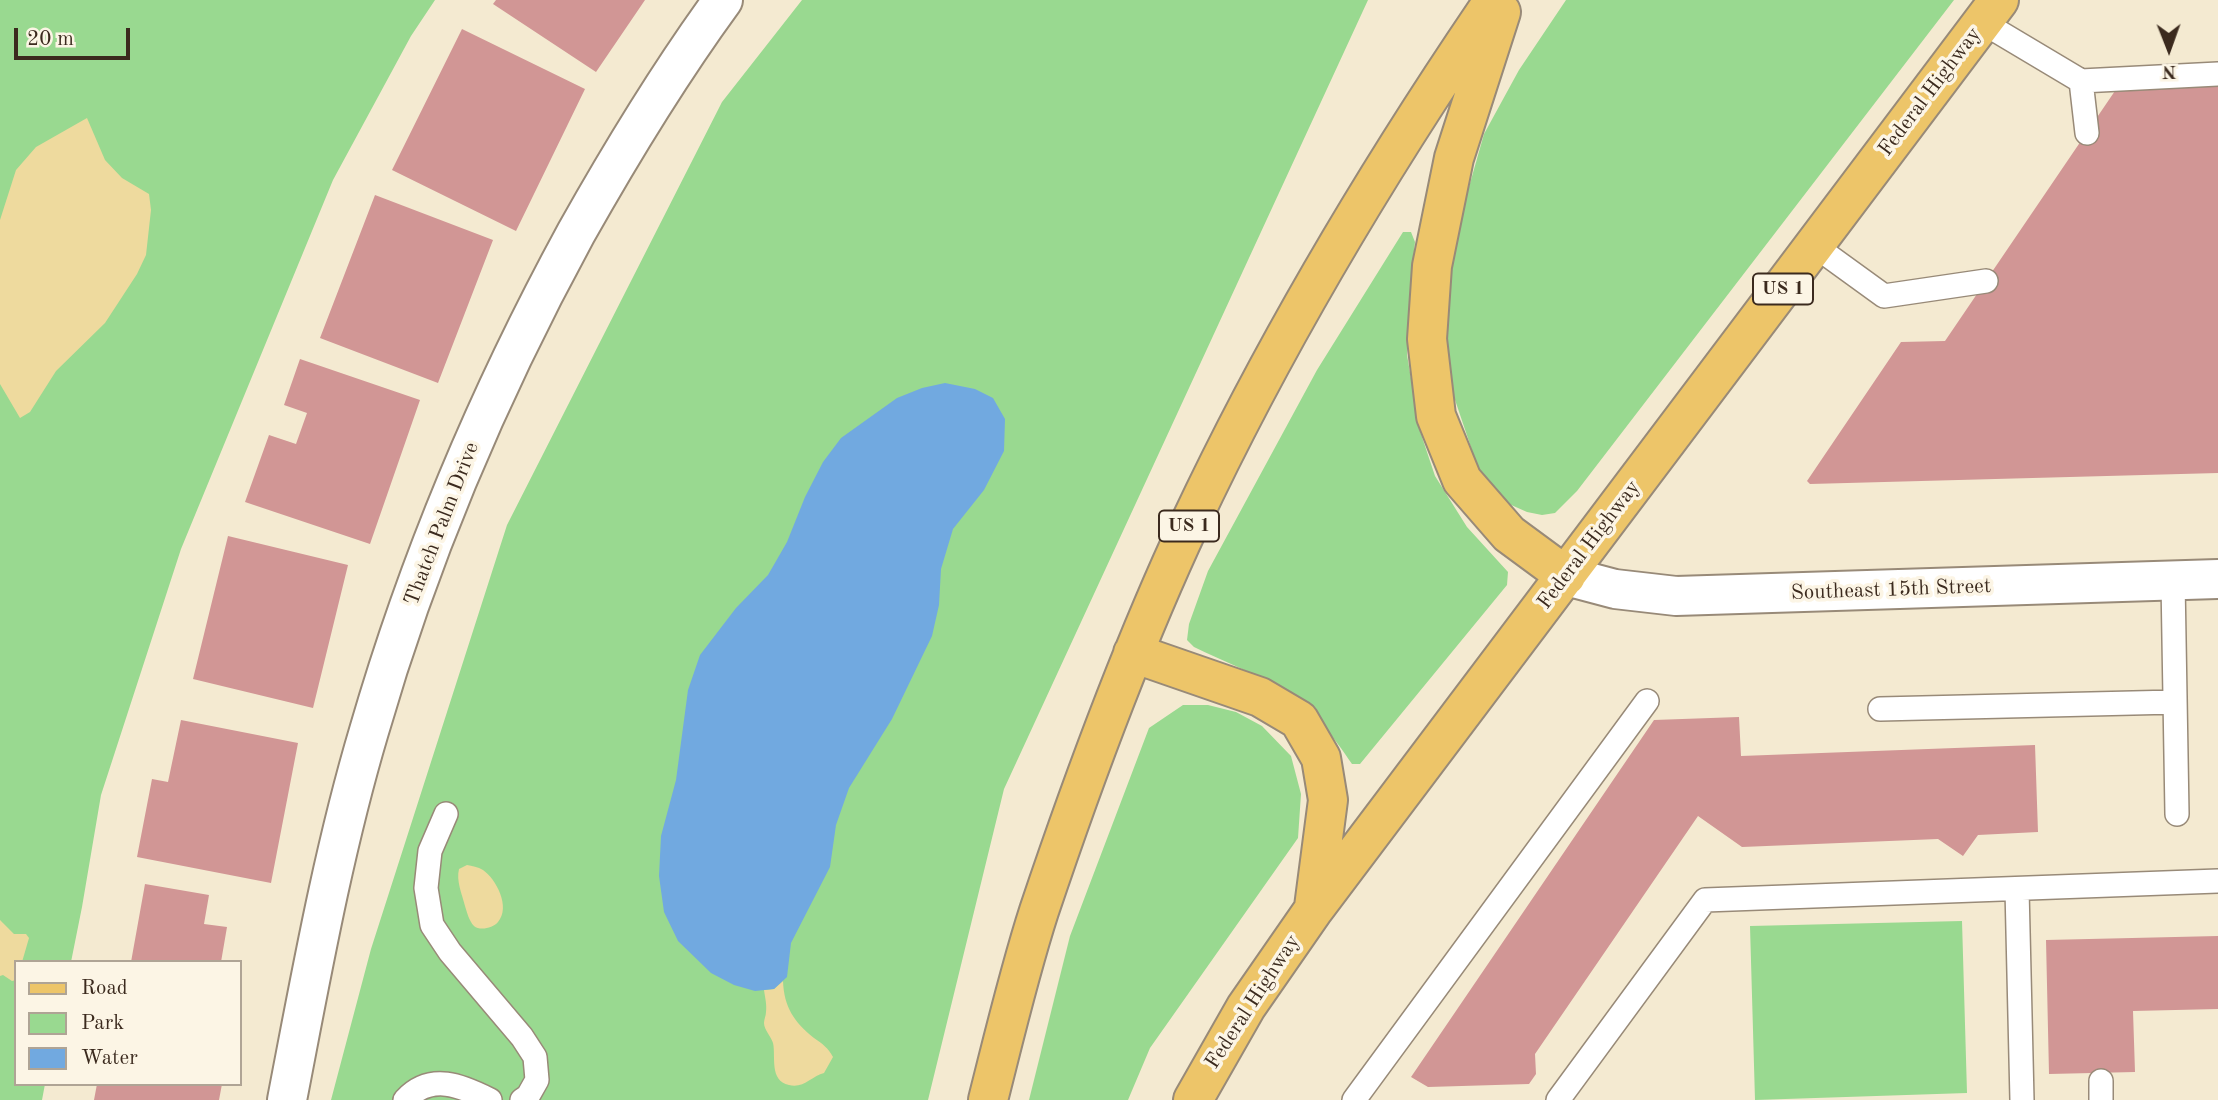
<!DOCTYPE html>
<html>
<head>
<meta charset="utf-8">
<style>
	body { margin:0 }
	#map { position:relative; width:2218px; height:1100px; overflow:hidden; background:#f4ead1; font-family:"Old Standard TT",serif }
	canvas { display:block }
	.legend { position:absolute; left:14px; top:960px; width:228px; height:126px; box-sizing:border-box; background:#fcf5e5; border:2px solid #afa495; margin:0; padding:9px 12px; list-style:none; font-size:21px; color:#3b2a1e }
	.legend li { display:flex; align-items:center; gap:14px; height:35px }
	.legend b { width:35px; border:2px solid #afa495 }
	.north { position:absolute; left:2134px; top:14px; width:70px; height:70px; -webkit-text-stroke:5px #fcf5e5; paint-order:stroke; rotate:179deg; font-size:19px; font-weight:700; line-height:28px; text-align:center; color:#3b2a1e }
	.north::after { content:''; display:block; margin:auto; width:24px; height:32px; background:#3b2a1e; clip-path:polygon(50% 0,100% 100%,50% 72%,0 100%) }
	.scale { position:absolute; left:14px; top:28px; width:116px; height:32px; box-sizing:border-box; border:4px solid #3b2a1e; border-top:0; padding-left:9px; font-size:21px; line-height:24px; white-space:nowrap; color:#3b2a1e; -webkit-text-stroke:5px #fcf5e5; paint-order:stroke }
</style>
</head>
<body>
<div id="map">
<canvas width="2218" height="1100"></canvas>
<ul class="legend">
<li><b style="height:9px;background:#edc569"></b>Road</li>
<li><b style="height:19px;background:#99d990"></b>Park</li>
<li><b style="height:19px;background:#71a9e0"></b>Water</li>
</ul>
<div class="north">N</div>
<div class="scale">20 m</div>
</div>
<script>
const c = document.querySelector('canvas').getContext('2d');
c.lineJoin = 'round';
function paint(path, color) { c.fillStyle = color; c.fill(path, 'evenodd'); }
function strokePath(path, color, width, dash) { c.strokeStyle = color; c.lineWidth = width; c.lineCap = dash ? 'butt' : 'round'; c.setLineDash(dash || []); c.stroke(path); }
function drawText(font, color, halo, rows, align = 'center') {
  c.font = font + ' "Old Standard TT",serif'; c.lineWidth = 7; c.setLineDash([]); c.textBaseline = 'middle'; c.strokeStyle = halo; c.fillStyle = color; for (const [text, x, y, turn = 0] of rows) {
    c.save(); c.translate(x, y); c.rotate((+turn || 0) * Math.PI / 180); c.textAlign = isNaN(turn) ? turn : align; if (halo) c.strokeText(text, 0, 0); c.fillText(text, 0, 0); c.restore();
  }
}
paint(new Path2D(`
	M0,0H435L411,36L333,180L181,549L101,795L82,907L71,962H16V1084H45L42,1100H0Z
	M802,0H1368L1004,789L928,1100H331L371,949L507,525L722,102Z
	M1566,0H1954L1577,491L1555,513L1542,515L1527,512L1509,504L1478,468L1451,388L1442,314L1450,254L1484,134L1519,70Z
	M1403,232H1411L1415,242L1411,278L1407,355L1420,431L1435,476L1467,527L1508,572L1507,585L1360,764H1352C1334,737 1311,707 1282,689C1254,673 1223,661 1194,647L1187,640L1189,624L1208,571L1317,370Z
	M1183,705H1208L1236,712L1262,726L1291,756L1301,794L1298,838L1150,1048L1128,1100H1029L1070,936L1149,728Z
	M1962,921L1967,1093L1755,1100L1750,926Z`), '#99d990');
paint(new Path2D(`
	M87,118L105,160L122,178L149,194L151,210L146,255L137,274L105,323L56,371L30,412L20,418L0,384V220L16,170L36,147Z
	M467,865C472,866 478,867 483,870C496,879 511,907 498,922C493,928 480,931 474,926C469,921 467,912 465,906C462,894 456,881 459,869Z
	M0,920L14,934H26L29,938L22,962H16V980L12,981L3,975L0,976Z
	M783,981C784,1007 794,1022 814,1038C823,1044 828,1048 833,1057L824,1073C812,1076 803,1089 789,1085C769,1081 776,1056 773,1043C771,1036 764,1030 764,1023C764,1019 766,1016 766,1012C767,1005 765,997 764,990L774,989Z`), '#eeda9e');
paint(new Path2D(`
	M945,383L975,389L993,398L1005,419L1004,451L984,490L953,529L941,569L939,605L932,636L892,719L849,788L836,825L830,867L791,943L787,977L774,989L755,991L734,985L711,973L678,941L664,912L659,876L661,836L676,780L688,690L700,655L736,608L768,575L787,542L805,497L823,462L841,438L897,398L922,388Z`), '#71a9e0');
paint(new Path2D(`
	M496,0H645L596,72L493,4Z
	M462,29L585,89L516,231L392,170Z
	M2218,82V473L1810,484L1807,481L1901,342L1945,341L2119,85Z
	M375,195L493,240L438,383L320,338Z
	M300,359L420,400L370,544L245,502L269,435L296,444L307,413L284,405Z
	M228,536L348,565L313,708L193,679Z
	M1739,717L1741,756L2035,745L2038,832L1978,835L1963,856L1938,839L1742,847L1698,816L1535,1054L1536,1074L1529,1084L1428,1087L1411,1077L1654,720Z
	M181,720L298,743L271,883L137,857L152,779L168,782Z
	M145,884L209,895L204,924L227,927L221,962H131Z
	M2218,936V1009L2133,1011L2135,1072L2049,1074L2046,940Z
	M97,1084H222L219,1100H94Z`), '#d19695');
const lane = new Path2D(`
	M1982,22L2081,81L2087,133
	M2081,81L2218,74
	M1815,246L1884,296L1986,281
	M2173,581L2177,814
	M1880,709L2175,702
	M446,814L430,851L426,888L432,925L450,952L522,1037L535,1057L537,1080L528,1096L522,1100
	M2017,889L2022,1100
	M2101,1081V1100
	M405,1100C431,1072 462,1086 490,1100
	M1354,1100L1647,701
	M1558,1100L1705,900L2218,881`);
const street = new Path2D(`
	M1566,576L1615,589L1676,596L2218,579
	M287,1100C311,976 333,852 369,731C419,558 490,391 576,233C621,153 669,74 723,0`);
const primary = new Path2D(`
	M1501,12L1454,158L1432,266L1427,339L1436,416L1462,480L1509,534L1566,576
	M1133,653L1260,697L1299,720L1321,758L1328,800L1314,907
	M988,1100C1004,1037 1019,973 1039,911C1083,780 1131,649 1190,523C1276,340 1380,167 1494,0
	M1193,1100L1246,1007L1314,909L1999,0`);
strokePath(lane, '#988a78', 26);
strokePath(street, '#988a78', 42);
strokePath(primary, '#988a78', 42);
strokePath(lane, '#fff', 23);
strokePath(street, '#fff', 38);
strokePath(primary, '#edc569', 38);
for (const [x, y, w] of [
	[1783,289,60],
	[1189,526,60]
]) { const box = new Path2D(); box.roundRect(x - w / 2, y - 15.5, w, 31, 5); c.fillStyle = '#fcf5e5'; c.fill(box); strokePath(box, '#3b2a1e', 2); }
drawText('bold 19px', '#3b2a1e', null, [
	["US 1",1783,289],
	["US 1",1189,526]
]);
drawText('21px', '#3b2a1e', '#fcf5e5', [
	["Federal Highway",1930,92,-53],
	["Thatch Palm Drive",442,524,-69],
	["Federal Highway",1589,545,-53],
	["Southeast 15th Street",1891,590,-2],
	["Federal Highway",1253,1002,-57]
]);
</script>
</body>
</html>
